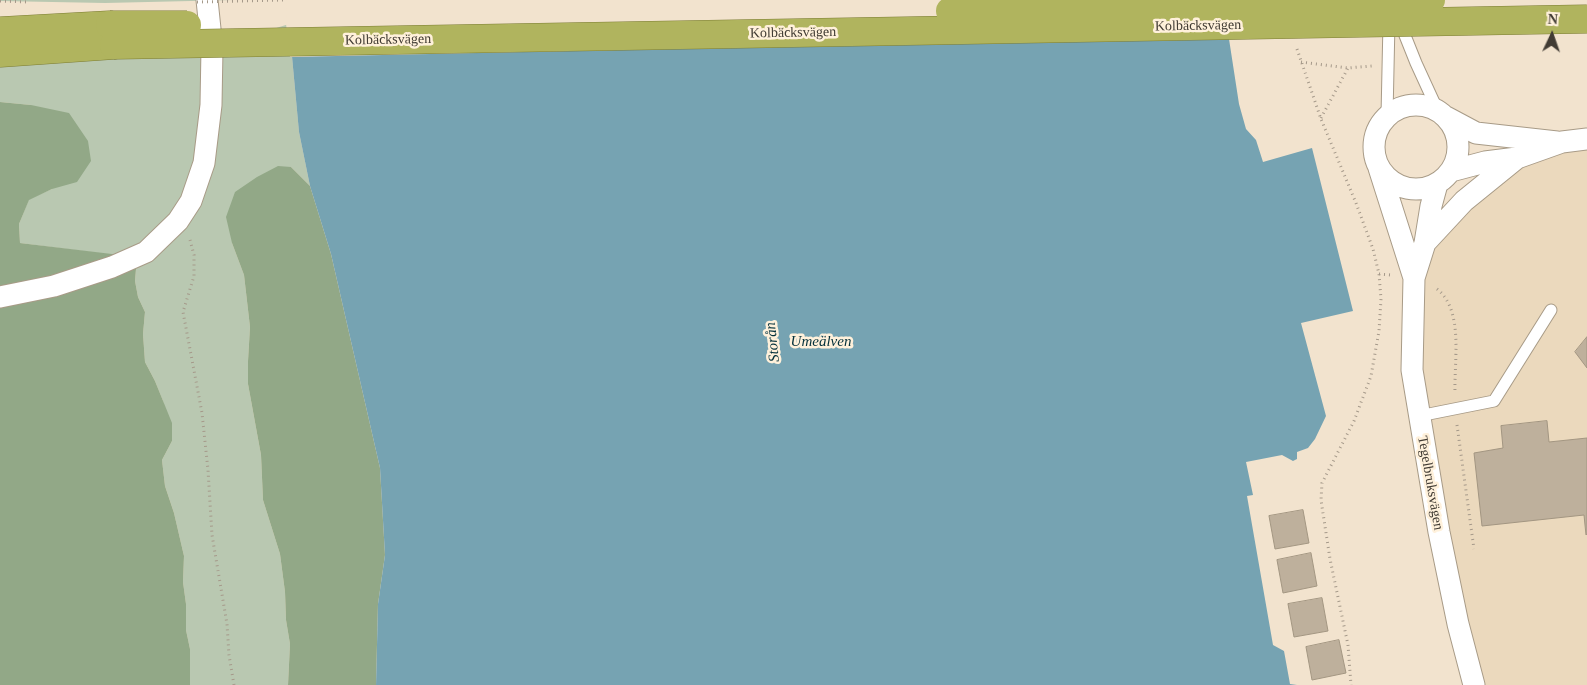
<!DOCTYPE html>
<html>
<head>
<meta charset="utf-8">
<style>
	body { margin:0 }
	#map { position:relative; width:1587px; height:685px; overflow:hidden; background:#f2e3ce; font-family:"Times New Roman",serif }
	canvas { display:block }
	.north { position:absolute; left:1527px; top:10px; width:50px; height:50px; -webkit-text-stroke:4px #fff1db; paint-order:stroke; rotate:3deg; font-size:14px; font-weight:700; line-height:20px; text-align:center; color:#413b33 }
	.north::after { content:''; display:block; margin:auto; width:18px; height:22px; background:#413b33; clip-path:polygon(50% 0,100% 100%,50% 72%,0 100%) }
</style>
</head>
<body>
<div id="map">
<canvas width="1587" height="685"></canvas>
<div class="north">N</div>
</div>
<script>
const c = document.querySelector('canvas').getContext('2d');
c.lineJoin = 'round';
function paint(path, color) { c.fillStyle = color; c.fill(path, 'evenodd'); }
function strokePath(path, color, width, dash) { c.strokeStyle = color; c.lineWidth = width; c.lineCap = dash ? 'butt' : 'round'; c.setLineDash(dash || []); c.stroke(path); }
function drawText(font, color, halo, rows, align = 'center') {
  c.font = font + ' "Times New Roman",serif'; c.lineWidth = 5; c.setLineDash([]); c.textBaseline = 'middle'; c.strokeStyle = halo; c.fillStyle = color; for (const [text, x, y, turn = 0] of rows) {
    c.save(); c.translate(x, y); c.rotate((+turn || 0) * Math.PI / 180); c.textAlign = isNaN(turn) ? turn : align; if (halo) c.strokeText(text, 0, 0); c.fillText(text, 0, 0); c.restore();
  }
}
paint(new Path2D(`
	M1587,139V685H1474L1420,426L1425,243L1517,158Z`), '#ebd9bd');
paint(new Path2D(`
	M0,0H234L105,3L0,1Z
	M289,24L299,132L310,186L291,167L232,243L244,275L250,327L248,361V384L261,455L263,500L280,554L285,592L286,620L290,644L288,685H190V649L186,630V604L183,582L184,556L174,513L165,486L162,460L172,441L163,401L155,381L145,362L143,334L145,312L138,297L135,281L137,258L20,243L19,224L29,199L52,189L31,105L0,102V53L228,43Z`), '#b9c8b1');
paint(new Path2D(`
	M0,102L31,105L69,113L88,141L91,161L77,182L52,189L29,200L19,224L20,243L137,257L135,281L138,297L145,312L143,334L145,362L155,381L172,423V441L162,460L165,486L174,513L184,556L183,582L186,604V630L190,649V685H0Z
	M278,166L291,167L310,186L331,254L380,468L385,555L378,604L376,685H288L290,644L286,620L285,592L280,554L263,500L261,455L248,384V361L250,327L244,275L232,243L226,217L235,192L257,177Z`), '#92a887');
paint(new Path2D(`
	M1223,0L1239,104L1246,129L1256,140L1263,162L1312,148L1353,311L1301,323L1326,416L1315,439L1308,448L1297,452V459L1293,461L1282,455L1246,462L1253,495L1247,496L1273,645L1284,651L1290,684L1297,685H376L378,604L385,555L380,468L331,254L310,186L299,132L289,24Z`), '#76a3b2');
paint(new Path2D(`
	M287,0H1225L1230,33L616,50L290,57L286,24Z`), '#f2e3ce');
const building = new Path2D(`
	M1587,337V368L1575,352Z
	M1547,421L1549,442L1587,438V534L1586,535L1584,515L1482,526L1474,453L1503,448L1501,426Z
	M1303,510L1309,543L1275,549L1269,516Z
	M1311,553L1317,586L1283,593L1277,560Z
	M1322,598L1328,631L1294,637L1288,604Z
	M1339,640L1346,673L1312,680L1306,647Z`);
paint(building, '#beb09c');
strokePath(building, '#a39682', 1);
const service = new Path2D(`
	M1400,23L1416,63L1438,111
	M1387,116L1389,22
	M1419,416L1494,401L1551,310`);
const minor = new Path2D(`
	M1374 147a42 42 0 1 1 84 0a42 42 0 1 1-84 0Z
	M1446,117L1476,133L1557,142
	M1379,168L1414,278
	M1451,171L1485,162L1517,158L1562,142L1587,139
	M1425,243L1431,206L1437,184
	M0,297L54,286L112,267L146,252L178,221L191,201L204,163L211,105L212,48L207,0
	M1474,685L1458,624L1439,532L1412,370L1414,278L1425,243L1464,201L1517,158`);
const trunk = new Path2D(`
	M0,31L110,25
	M0,53L114,45`);
strokePath(service, '#a89b87', 13);
strokePath(minor, '#a89b87', 23);
strokePath(trunk, '#7c7d34', 29);
strokePath(new Path2D(`
	M0,1L29,2
	M1297,49L1321,119L1356,203L1373,249L1379,274L1381,299L1379,331L1371,376L1354,421L1322,483L1321,500L1330,559L1348,645L1351,685
	M1301,62L1348,68L1372,66
	M1321,118L1348,68
	M190,240L194,255V276L183,312L202,413L208,470L212,535L227,624L229,655L234,685
	M1379,274L1391,275
	M1437,289C1464,310 1454,361 1455,392
	M1457,425L1474,549`), '#a5998a', 3, [1, 4]);
strokePath(service, '#fff', 11);
strokePath(minor, '#fff', 21);
strokePath(trunk, '#b0b45e', 28);
const trunkBridge = new Path2D(`
	M950,11L1431,0
	M110,25H187
	M114,45L1587,19`);
strokePath(trunkBridge, '#7c7d34', 29, []);
strokePath(new Path2D(`
	M197,2L283,0`), '#a5998a', 3, [1, 4]);
strokePath(trunkBridge, '#b0b45e', 28);
drawText('14px', '#413b33', '#fff1db', [
	["Kolbäcksvägen",1198,26,-1],
	["Kolbäcksvägen",793,33,-1],
	["Kolbäcksvägen",388,40,-1],
	["Tegelbruksvägen",1430,483,80]
]);
drawText('italic 15px', '#03303b', '#fff1db', [
	["Storån",773,342,-96],
	["Umeälven",821,342]
]);
</script>
</body>
</html>
